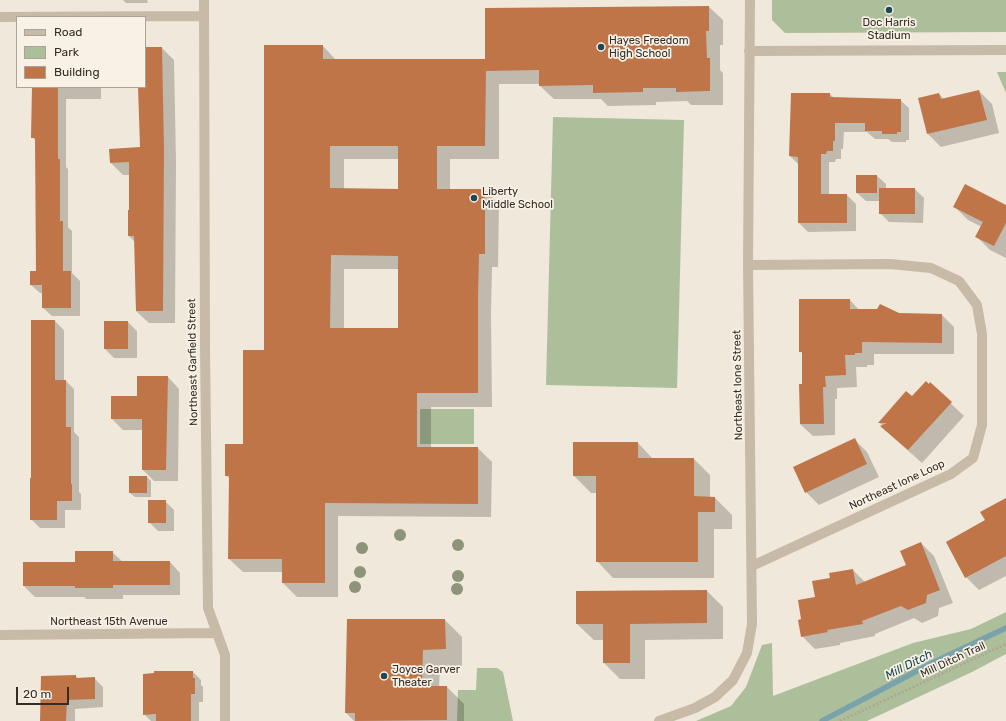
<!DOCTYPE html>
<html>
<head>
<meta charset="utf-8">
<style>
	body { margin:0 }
	#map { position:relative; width:1006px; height:721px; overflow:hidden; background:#f0e8da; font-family:Rubik,sans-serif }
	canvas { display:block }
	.legend { position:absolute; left:16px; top:16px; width:130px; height:72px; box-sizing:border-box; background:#f8f2e6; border:1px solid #aaa39a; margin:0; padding:5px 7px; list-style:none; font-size:12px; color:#342d27 }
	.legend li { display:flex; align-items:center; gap:8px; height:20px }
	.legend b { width:20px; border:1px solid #aaa39a }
	.scale { position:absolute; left:16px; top:687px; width:53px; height:18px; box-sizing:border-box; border:2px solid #342d27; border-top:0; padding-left:5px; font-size:12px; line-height:14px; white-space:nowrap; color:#342d27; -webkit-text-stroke:3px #f8f2e6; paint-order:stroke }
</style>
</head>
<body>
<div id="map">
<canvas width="1006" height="721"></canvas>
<ul class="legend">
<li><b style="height:5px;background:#c7baa6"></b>Road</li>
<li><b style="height:11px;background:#adbe9b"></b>Park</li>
<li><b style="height:11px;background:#bf7548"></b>Building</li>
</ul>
<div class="scale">20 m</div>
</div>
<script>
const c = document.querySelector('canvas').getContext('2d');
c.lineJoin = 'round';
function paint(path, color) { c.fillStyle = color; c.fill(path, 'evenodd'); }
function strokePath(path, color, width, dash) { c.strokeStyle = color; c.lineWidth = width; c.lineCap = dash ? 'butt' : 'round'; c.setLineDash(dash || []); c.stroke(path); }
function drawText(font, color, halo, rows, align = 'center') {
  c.font = font + ' Rubik,sans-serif'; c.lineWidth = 3.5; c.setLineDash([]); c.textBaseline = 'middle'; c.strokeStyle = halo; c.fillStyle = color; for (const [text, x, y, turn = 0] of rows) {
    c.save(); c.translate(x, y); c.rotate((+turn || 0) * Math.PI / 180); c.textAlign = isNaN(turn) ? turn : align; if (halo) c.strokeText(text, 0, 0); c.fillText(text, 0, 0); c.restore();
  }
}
paint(new Path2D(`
	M772,0H1006V32L785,33L772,20Z
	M997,72H1006V93Z
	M553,117L684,120L677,388L546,385Z
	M420,409H474V444H420Z
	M1006,612V654L972,672L867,721H696L731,706L746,687L762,645L772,643L773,696L913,643L971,629Z
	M477,668H497L503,672L513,721H457L458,690H476Z`), '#adbe9b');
paint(new Path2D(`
	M123,0H147L148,3H126Z
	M709,7L723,20V45H720V70L723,73V105H691L687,101L656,102V105L608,106L601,99H554L540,86V84H499V159H450V190H485L499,204L498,267H492L491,313L492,407H431V448H478L492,462L491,517L338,516V597H297L283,583V572H243L229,559L230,479L226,475L244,445L265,351L323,46L336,60H486ZM344,159H399V190H344ZM344,269H399V329H344Z
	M145,48H162L174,60L176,162L175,323H149L136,311L135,242L129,236L130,175H123L111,163L141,148L139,87H145Z
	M33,87H101V99H66V167L68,169V227L72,231V273L80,281V316H52L43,308V293H40L31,285L37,272L36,141L32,137Z
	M979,91L992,104L999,133L941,147L928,134L939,94L944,99Z
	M830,94L834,98L900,100L909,108V140H906V142H892L888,139H875L867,132H844L843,149H841V159H836L835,162H829V195H847L856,204V231L808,232L799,223V165L790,156Z
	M857,176H877L886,184V189H915L924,198L923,223L889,222L880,213V201H866L857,193Z
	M1006,206V258L990,250L977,237L982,227L968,220L955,207Z
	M850,300L859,310L898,314L942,315L954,327V354H874V365H867V367H856L857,387L837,388V399H835V435L813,436L800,424L803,385V354L800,351Z
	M32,321H55L64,330V381H66L74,389V432L79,437V492L81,494V510H65V528H40L31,519L32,479Z
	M105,322H128L137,331V358H114L105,349Z
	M168,377L179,389L178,481H154L143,470V430H123L112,419L138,397Z
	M930,384L964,416L922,463L895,439L880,423Z
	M854,439L867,452L879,477L819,505L806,492Z
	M638,443L653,459H694L710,475V498H715L732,515V529H714V578H613L597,561V493H591L574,476Z
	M147,477L151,481V497H135L130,493Z
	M165,501L174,510V531H158L149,522Z
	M1006,507V576L979,590L966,577L986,521Z
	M921,543L934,556L953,603L939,608L938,616L922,623L914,618L875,634V636L840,643V645L815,649L802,636V620L816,598L831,579L853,570L865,582L907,565Z
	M112,552L123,562H170L180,573V595H123V599H86L84,597H35L24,586L76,563Z
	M707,591L723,607V639L645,640V679H620L604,663V640H594L577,624Z
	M348,620H445L462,637V666H440L439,687H447L464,704V721H354L346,713Z
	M193,672L201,680V685L203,687V702H199V721H151L144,714Z
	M76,676L78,679L94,678L103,687V707L75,709V721H40Z`), '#0003');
strokePath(new Path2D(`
	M822,721L934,662L1006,628`), '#7aa2ab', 5.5);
paint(new Path2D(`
	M709,6V31H706L707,58H710V91L676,92V88H643V92L593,93V85L539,86V70L486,71L485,146H437V189H485V254H479L478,298V393H417V447H478V504L325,503V583H282V559H228L229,476H225V444H243V350H264V45H323V59H485V8ZM330,146H398V189L330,188ZM331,255L398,256V328H330Z
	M145,47H162L164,149L163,311H136L134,236H128V210H129V162L110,163L109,149L140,147L138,87H145Z
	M32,87H58V159H60V221H63V271H71V308H42V285H30V271H36L35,138H31Z
	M979,90L987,120L927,134L918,98L939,93L941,99Z
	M791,93H830V97L901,99V132H897V134H882V131H865V123H835V141H833V151H827L826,154H821V194H847V223H798V157L789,156Z
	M856,175H877V193H856Z
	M965,184L1006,205V223L994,246L975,237L983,222L953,207Z
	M879,188H915V214H879Z
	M799,299H850V309H877L880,304L899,313L942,314V343L862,342V353H855V355H845L846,375L825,376L826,387H823L824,424H800L799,384H802V352H799Z
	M31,320H55V380H66V427H71V484H72V501H57V520H30V478H31Z
	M104,321H128V349H104Z
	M137,376H168L166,470H142V419H111V396H137Z
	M926,381L929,384L930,382L952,402L908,450L880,426L887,423H878L906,391L912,396Z
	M855,438L867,464L805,493L793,467Z
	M573,442H638V458H694V496L715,497V512H698V562H596V476H573Z
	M129,476H147V493H129Z
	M1006,498V556L965,578L946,542L985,520L980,512Z
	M148,500H166V523H148Z
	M921,542L940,590L927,595L926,603L908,610L901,606L862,621L863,624L827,630L828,632L801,637L798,620L801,619L798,600L815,597L812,581L830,578L829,573L853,569L856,585L906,565L900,551Z
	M75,551H113V561H170V585H113V588H75V586H23V562H75Z
	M707,590V623L630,624V663H603V624H576V591Z
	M347,619H445L446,649L423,650L422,686H447V720L355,721V713H345Z
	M154,671H193V678H195V694H191V721H156V714L143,715V674L154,673Z
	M76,675V678L95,677V699L67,700L66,721H40L41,676Z`), '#bf7548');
strokePath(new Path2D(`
	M840,721L1006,644`), '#b3a491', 2.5, [2, 2]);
strokePath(new Path2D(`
	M204,0L205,347L208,608L225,655V721
	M0,17L204,16
	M749,51L1006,50
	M748,265L890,264L931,268L959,281L977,305L982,334V425L973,458L951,474L752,566
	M0,635L217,633
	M659,721L695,708L715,697L733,680L747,653L752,624L748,265L750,0`), '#c7baa6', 10);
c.fillStyle = '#8e947a';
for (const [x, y] of [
	[400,535],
	[458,545],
	[362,548],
	[360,572],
	[458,576],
	[355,587],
	[457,589]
]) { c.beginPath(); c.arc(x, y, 6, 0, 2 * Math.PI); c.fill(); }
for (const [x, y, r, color] of [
	[889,10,4,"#1f4852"],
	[601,47,4,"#1f4852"],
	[474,198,4,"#1f4852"],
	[384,676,4,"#1f4852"]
]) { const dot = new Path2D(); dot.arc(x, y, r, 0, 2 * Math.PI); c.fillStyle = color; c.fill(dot); strokePath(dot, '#f8f2e6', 1.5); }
drawText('11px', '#342d27', '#f8f2e6', [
	["Doc Harris",889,23,"center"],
	["Stadium",889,36,"center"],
	["Hayes Freedom",609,41],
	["High School",609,54],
	["Liberty",482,192],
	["Middle School",482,205],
	["Joyce Garver",392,670],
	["Theater",392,683]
], 'left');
drawText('11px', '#342d27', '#f8f2e6', [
	["Northeast Garfield Street",193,362,-91],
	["Northeast Ione Street",738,385,-91],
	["Northeast Ione Loop",897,485,-25],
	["Northeast 15th Avenue",109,622],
	["Mill Ditch Trail",953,660,-25]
]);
drawText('italic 12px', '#1f4852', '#f8f2e6', [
	["Mill Ditch",909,665,-27]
]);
</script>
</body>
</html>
